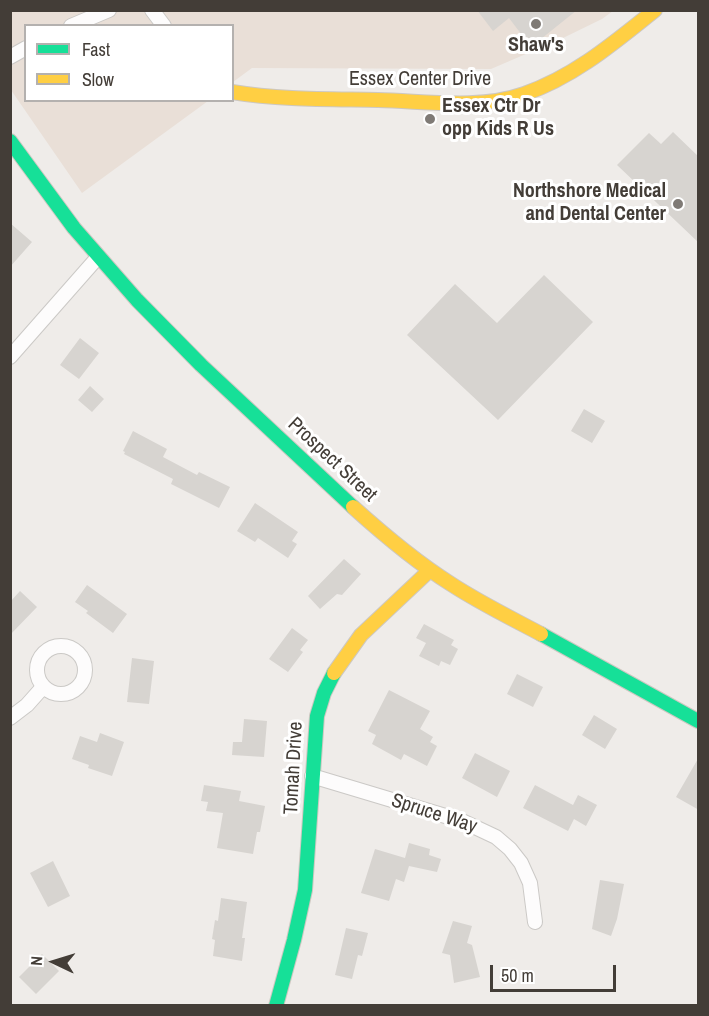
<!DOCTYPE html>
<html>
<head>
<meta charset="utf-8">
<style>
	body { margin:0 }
	#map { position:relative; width:709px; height:1016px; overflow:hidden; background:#efece9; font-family:"Archivo Narrow",sans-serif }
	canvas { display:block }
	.frame { position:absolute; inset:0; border:12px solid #433d37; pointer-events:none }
	.legend { position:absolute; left:24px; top:24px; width:210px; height:78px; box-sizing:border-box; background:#fff; border:2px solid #b4b1af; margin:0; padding:8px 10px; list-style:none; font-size:18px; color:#433d37 }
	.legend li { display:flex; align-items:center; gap:12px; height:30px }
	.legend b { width:30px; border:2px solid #b4b1af }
	.north { position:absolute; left:24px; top:932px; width:60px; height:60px; -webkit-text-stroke:4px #fff; paint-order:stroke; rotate:274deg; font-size:16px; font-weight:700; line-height:24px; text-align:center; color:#433d37 }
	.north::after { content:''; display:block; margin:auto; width:21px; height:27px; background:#433d37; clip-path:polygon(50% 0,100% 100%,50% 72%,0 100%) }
	.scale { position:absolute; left:490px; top:965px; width:126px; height:27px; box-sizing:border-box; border:3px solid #433d37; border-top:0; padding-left:8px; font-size:18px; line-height:21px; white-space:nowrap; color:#433d37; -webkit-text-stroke:4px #fff; paint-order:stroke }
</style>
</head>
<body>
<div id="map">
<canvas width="709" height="1016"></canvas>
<div class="frame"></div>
<ul class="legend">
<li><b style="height:8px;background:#16e098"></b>Fast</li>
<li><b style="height:8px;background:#ffcf43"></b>Slow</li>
</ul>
<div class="north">N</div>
<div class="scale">50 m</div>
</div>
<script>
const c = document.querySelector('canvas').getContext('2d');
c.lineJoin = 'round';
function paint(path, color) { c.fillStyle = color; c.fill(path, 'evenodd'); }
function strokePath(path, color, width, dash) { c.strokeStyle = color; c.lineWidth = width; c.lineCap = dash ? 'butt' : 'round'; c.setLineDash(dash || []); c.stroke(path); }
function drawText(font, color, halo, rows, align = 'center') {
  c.font = font + ' "Archivo Narrow",sans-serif'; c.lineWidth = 6; c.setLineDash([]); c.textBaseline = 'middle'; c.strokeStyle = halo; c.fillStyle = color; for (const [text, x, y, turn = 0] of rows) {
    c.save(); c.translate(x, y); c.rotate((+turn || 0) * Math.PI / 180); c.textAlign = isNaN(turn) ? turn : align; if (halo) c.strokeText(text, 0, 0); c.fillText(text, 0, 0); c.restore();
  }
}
paint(new Path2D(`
	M10,11H613L602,19L563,38L491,69L252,68L233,82L232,26H26V100L208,101L82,193L11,90Z`), '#e9dfd7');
paint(new Path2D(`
	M477,10H577L531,47L509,18L493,31Z
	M673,132L699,157V243L617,165L649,133L661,144Z
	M10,223L32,242L10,267Z
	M544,275L593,322L498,420L407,335L455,284L497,323Z
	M80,338L99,353L79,379L60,365Z
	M90,386L104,399L92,412L78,400Z
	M584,409L605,421L592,443L571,431Z
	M133,431L167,449L163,457L197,475L199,472L230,487L219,508L171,484L173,479L124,454L125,452L123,451Z
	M255,503L298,532L292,541L297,544L288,558L258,538L255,542L237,531Z
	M344,559L361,574L342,595L337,594L320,609L308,596Z
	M87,585L127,614L113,633L86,613L88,611L75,602Z
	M20,591L37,607L10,635V602Z
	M424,624L454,640L451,645L458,649L450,665L441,661L439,666L419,656L426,643L416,638Z
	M292,628L308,640L300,650L303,652L288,672L269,659Z
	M132,658L154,661L149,704L127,702Z
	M517,674L543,687L533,707L507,694Z
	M389,690L430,711L420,729L433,737L430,742L437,746L427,766L404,754L401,760L372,744L376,735L368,731Z
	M594,715L617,729L605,749L582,735Z
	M244,719L267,721L264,757L232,755L233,742H242Z
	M100,733L124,742L112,776L88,768L89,765L72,759L80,736L97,742Z
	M475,753L510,771L497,797L462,778Z
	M699,757V810L676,797Z
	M204,785L241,791L239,801L265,806L260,832H257L253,854L217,848L223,813L206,811L208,802L201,801Z
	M535,785L573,805L578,795L597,805L586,826L574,819L568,831L523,808Z
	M409,843L430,849L429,855L441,859L437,872L409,866L404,882L396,879L389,901L361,893L375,849L405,858Z
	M53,861L70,896L48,907L30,873Z
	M600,880L624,884L617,919L611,936L592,929Z
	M221,898L247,902L242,938H245L242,961L213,956L215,940L212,939L215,920L218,921Z
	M453,921L472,926L467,943L472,945L480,977L454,983L450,955L442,953Z
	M346,928L368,933L362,956L358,955L352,979L335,975Z
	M42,954L59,971L36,994L19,977Z`), '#d7d4d0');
const street = new Path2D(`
	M152,10L164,26
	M71,26L109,10
	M10,57L26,48
	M10,357L98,257
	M37 670a24 24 0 1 1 48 0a24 24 0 1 1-48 0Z
	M10,718L27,705L43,687
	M312,776L462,821L496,837L510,849L521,863L530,883L535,922`);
const fast = new Path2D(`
	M10,141L74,228L137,300L201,365L353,507
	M541,634L698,721
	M276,1006L294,940L305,890L317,716L324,693L334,673`);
const slow = new Path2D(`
	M232,92C281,100 329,99 378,100C426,101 478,110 524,94C574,77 615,42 655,10
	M353,507C384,535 416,562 451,584C480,603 511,618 541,634
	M334,673L361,635L429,571`);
strokePath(street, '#cbc9c6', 16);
strokePath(fast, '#cdc8c1', 16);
strokePath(slow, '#cdc8c1', 16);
strokePath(street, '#fdfcfc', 14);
strokePath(fast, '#16e098', 14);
strokePath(slow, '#ffcf43', 14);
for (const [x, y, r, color] of [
	[536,24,6,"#7f7a75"],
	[430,119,6,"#7f7a75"],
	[678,204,6,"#7f7a75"]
]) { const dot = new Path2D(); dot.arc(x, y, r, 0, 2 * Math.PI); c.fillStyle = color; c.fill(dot); strokePath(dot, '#fff', 2); }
drawText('bold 20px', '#433d37', '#fff', [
	["Shaw's",536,46],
	["Essex Ctr Dr",442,107,"left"],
	["opp Kids R Us",442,130,"left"],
	["Northshore Medical",666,192,"right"],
	["and Dental Center",666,215,"right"]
]);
drawText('20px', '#433d37', '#fff', [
	["Essex Center Drive",420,80],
	["Prospect Street",332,460,43],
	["Tomah Drive",294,768,-87],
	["Spruce Way",434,814,18]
]);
</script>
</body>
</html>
